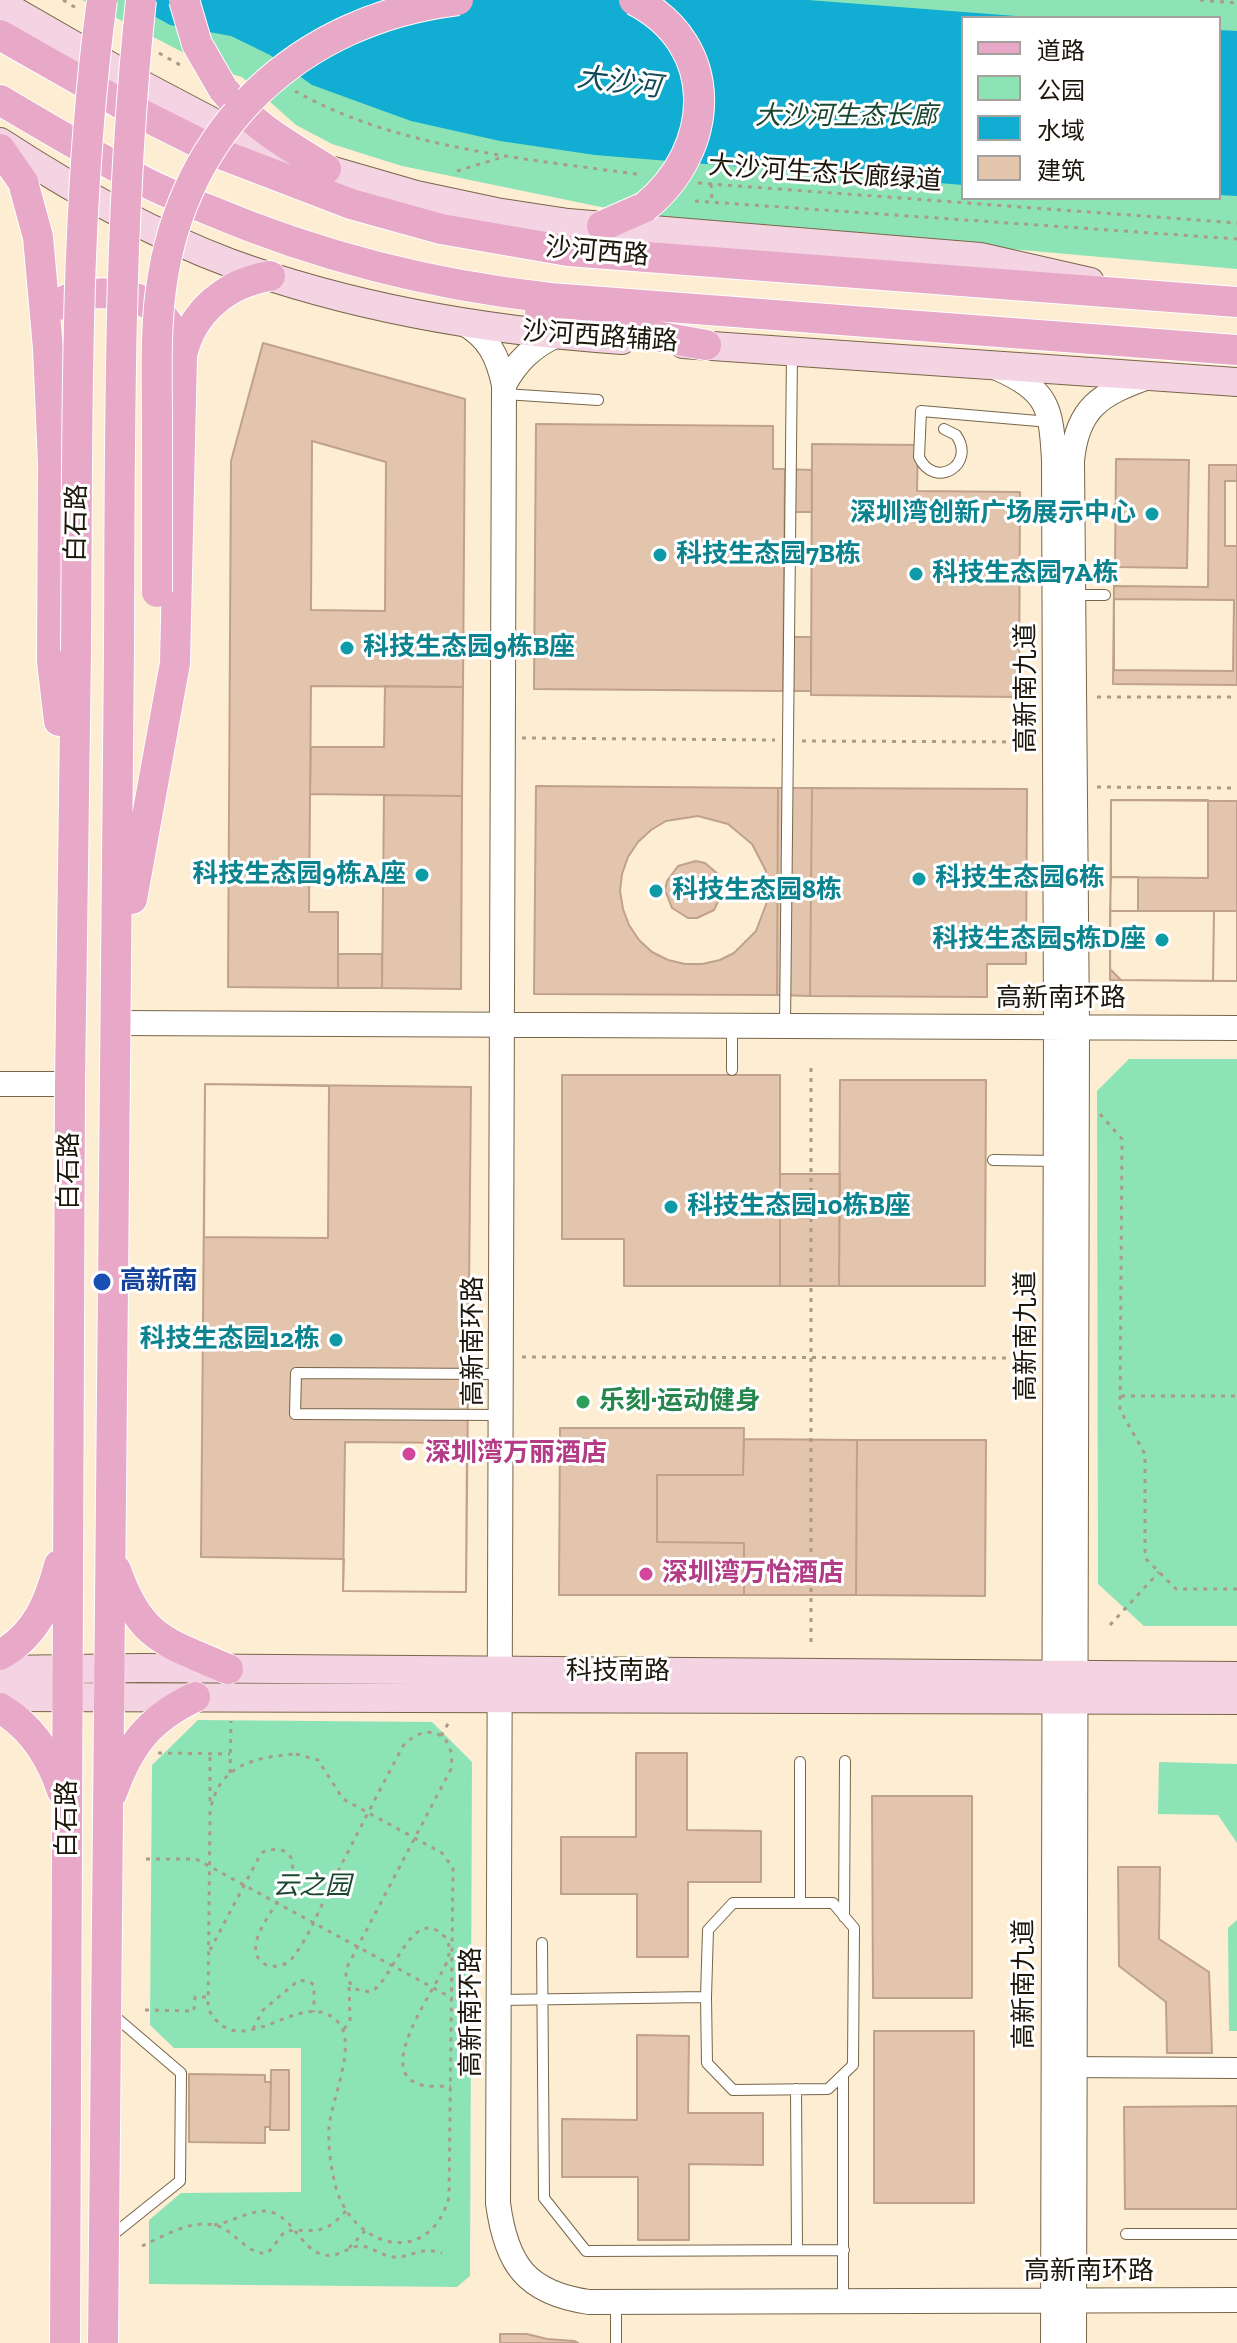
<!DOCTYPE html>
<html>
<head>
<meta charset="utf-8">
<style>
	body { margin:0 }
	#map { position:relative; width:1237px; height:2343px; overflow:hidden; background:#fdedd3; font-family:"Zilla Slab","Noto Sans SC",serif }
	canvas { display:block }
	.legend { position:absolute; left:961px; top:16px; width:260px; height:184px; box-sizing:border-box; background:#fff; border:2px solid #a5a29d; margin:0; padding:10px 14px; list-style:none; font-size:24px; color:#1d160a }
	.legend li { display:flex; align-items:center; gap:16px; height:40px }
	.legend b { width:40px; border:2px solid #a5a29d }
</style>
</head>
<body>
<div id="map">
<canvas width="1237" height="2343"></canvas>
<ul class="legend">
<li><b style="height:10px;background:#e8a8c7"></b>道路</li>
<li><b style="height:22px;background:#8ce4b6"></b>公园</li>
<li><b style="height:22px;background:#12add3"></b>水域</li>
<li><b style="height:22px;background:#e3c4ac"></b>建筑</li>
</ul>
</div>
<script>
const c = document.querySelector('canvas').getContext('2d');
c.lineJoin = 'round';
function paint(path, color) { c.fillStyle = color; c.fill(path, 'evenodd'); }
function strokePath(path, color, width, dash) { c.strokeStyle = color; c.lineWidth = width; c.lineCap = dash ? 'butt' : 'round'; c.setLineDash(dash || []); c.stroke(path); }
function drawText(font, color, halo, rows, align = 'center') {
  c.font = font + ' "Zilla Slab","Noto Sans SC",serif'; c.lineWidth = 6; c.setLineDash([]); c.textBaseline = 'middle'; c.strokeStyle = halo; c.fillStyle = color; for (const [text, x, y, turn = 0] of rows) {
    c.save(); c.translate(x, y); c.rotate((+turn || 0) * Math.PI / 180); c.textAlign = isNaN(turn) ? turn : align; if (halo) c.strokeText(text, 0, 0); c.fillText(text, 0, 0); c.restore();
  }
}
paint(new Path2D(`
	M82,0H1237V269L681,220L601,207L402,166L332,144L296,125L242,77L217,70ZM963,18H1219V198H963Z
	M1129,1059H1237V1626H1144L1098,1584L1097,1091Z
	M198,1720L432,1722L472,1762L470,2276L457,2287L149,2284V2220L181,2193L301,2192V2048H174L150,2025L152,1765Z
	M1159,1762L1237,1764V1843L1218,1815L1158,1814Z
	M1237,1920V2031H1229L1228,1928Z`), '#8ce4b6');
paint(new Path2D(`
	M125,0H808L1042,18H963V185L595,155L500,141L411,121L312,85L270,55L231,36L170,25Z
	M1219,30L1237,31V196L1219,195Z`), '#12add3');
const building = new Path2D(`
	M263,343L465,399L463,687L311,686L309,912H338V988L228,987L231,461ZM312,441L386,462L385,611L311,610Z
	M536,424L773,426V469H785L783,691L534,689Z
	M812,444L918,445L917,491L1020,492L1019,697L811,695Z
	M1116,459L1189,460L1187,568L1115,567Z
	M1209,465H1237V685L1113,684L1114,586L1208,587Z
	M785,469L812,470V512H785Z
	M1225,481H1237V546H1225Z
	M1114,599L1234,600L1233,671L1114,670Z
	M784,637H811V691H783Z
	M385,686L463,687L462,796L310,794L311,747H384Z
	M536,786L778,788L777,995L534,994Z
	M778,788H812L810,996L777,995Z
	M812,788L1027,789L1026,964H987V997L810,996Z
	M384,795L462,796L461,989L382,988Z
	M1111,800L1237,801V981L1110,980Z
	M1111,800H1208V878L1111,877Z
	M698,816L728,824L752,844L766,871L767,902L756,931L734,953L720,960L702,964H685L668,960L652,952L639,940L629,925L623,909L620,891L622,874L628,857L638,842L651,830L666,821ZM696,861L705,863L719,875L722,893L714,910L697,918H688L672,908L665,890L667,881L678,866Z
	M1111,877H1138V911H1110Z
	M1110,911H1214L1213,981L1121,980L1110,969Z
	M1214,911H1237V981H1213Z
	M338,954H382V988H338Z
	M562,1075H780V1286H624V1239H562Z
	M840,1080H986L985,1286H839Z
	M205,1084L329,1086L328,1238L204,1237Z
	M205,1084L471,1087L466,1592L343,1591L344,1559L201,1557Z
	M780,1174H840L839,1286H780Z
	M560,1428H744L743,1475H657V1542L744,1543V1595H559Z
	M744,1439L857,1440L856,1595H744V1543L657,1542V1475H743Z
	M857,1440H986L985,1596L856,1595Z
	M345,1442L467,1443L466,1592L343,1591Z
	M636,1753H687V1830L761,1831V1882H688V1957H637V1894H561V1837H636Z
	M872,1796H972V1998H873Z
	M1118,1867H1160L1159,1939L1209,1972L1212,2053H1167L1166,2002L1119,1966Z
	M874,2031H974V2203H874Z
	M637,2035L689,2036L688,2113H763V2165L689,2164V2240H638V2177H562V2119L637,2120Z
	M271,2070H289V2130H270Z
	M189,2074L265,2075V2082H271L270,2127H265V2143L189,2142Z
	M1237,2106V2209H1125L1124,2107Z
	M500,2334H527L547,2339L574,2341L578,2343H500Z`);
paint(building, '#e3c4ac');
strokePath(building, '#c0a18b', 2);
const service = new Path2D(`
	M504,394L598,400
	M944,429L956,435C977,465 934,490 919,457L921,411L1050,422
	M1075,595H1105
	M785,1025L792,353
	M732,1070V1027
	M993,1160L1055,1161
	M500,1374L296,1373L295,1414L502,1415
	M800,1903V1762
	M844,1917L845,1761
	M542,1943L544,2198L586,2251L844,2250
	M500,2000L706,1997L707,2063L733,2090L828,2089L853,2065L854,1928L833,1903H733L708,1930L706,1997
	M843,2075V2301
	M796,2089L797,2250
	M1126,2234H1237
	M110,2237L180,2181L181,2073L112,2014
	M616,2302V2343`);
const minor = new Path2D(`
	M1061,2067L1237,2068`);
const tertiary = new Path2D(`
	M463,323C489,337 498,357 504,385L498,2203C506,2264 526,2293 589,2302L1237,2300
	M997,368C1048,391 1051,406 1054,460L1056,1027L1053,2343
	M504,385C517,361 533,346 557,335
	M116,1023L1237,1028
	M0,1084H70
	M1074,2343L1077,1027L1072,461C1077,407 1101,394 1148,377`);
const secondary = new Path2D(`
	M0,3L146,87L218,125L326,169L416,195L496,212L568,223L980,257L1090,282
	M0,142C72,189 150,233 230,263C356,309 489,331 622,340
	M683,344L1237,382
	M0,1670L141,1668L1237,1676
	M0,1697L1237,1700`);
const primary = new Path2D(`
	M0,35L125,106L223,155L351,204L441,229L568,251L1237,302
	M224,90C251,125 290,146 326,169
	M0,100C47,128 94,156 143,181C164,192 187,201 209,210C320,257 431,285 550,298L1237,350
	M0,149L23,182L38,237L48,348L53,464L52,661L59,721
	M602,226L645,207
	M58,305C77,289 123,291 145,302C157,308 164,317 171,329
	M540,311L612,328L706,345
	M132,899L175,663L182,355C192,311 227,283 270,276
	M116,1570C140,1639 165,1642 228,1669
	M0,1655C36,1635 49,1603 59,1565
	M0,1708C32,1727 51,1757 62,1791
	M112,1793C129,1745 149,1719 195,1697
	M65,2343L70,1084L76,651
	M103,2343L119,649`);
strokePath(service, '#786649', 12);
strokePath(minor, '#786649', 22);
strokePath(tertiary, '#786649', 26);
strokePath(secondary, '#786649', 30);
strokePath(primary, '#fff', 32);
strokePath(new Path2D(`
	M63,0L76,8
	M1200,0L1237,3
	M159,53L180,65
	M295,91C397,149 529,159 643,175
	M457,171L503,157
	M698,183L1237,223
	M711,184L712,201
	M695,201L1237,239
	M1097,697H1237
	M522,738L775,740
	M802,741L1031,742
	M1097,787L1237,788
	M1100,1114L1122,1139L1120,1410L1145,1454V1558L1176,1589H1237
	M522,1357L1025,1358
	M1121,1396H1237
	M1110,1625L1159,1572
	M811,1642V1064
	M441,1736L449,1722
	M158,1753L230,1754
	M296,1754L318,1760L343,1799L442,1853L453,1868L449,2197C430,2268 354,2249 336,2188C331,2168 328,2148 329,2128C331,2100 358,2044 338,2022C302,1983 239,2070 208,2008L210,1813C217,1765 254,1757 296,1754Z
	M230,1773L231,1721
	M210,1801V1754
	M146,1859H196L452,1998
	M210,1950L258,1859L263,1852C270,1849 279,1848 286,1852C316,1874 234,1937 261,1961C266,1966 272,1967 278,1966C284,1965 290,1962 293,1957C309,1937 319,1910 330,1887C354,1840 378,1793 403,1746C426,1720 457,1733 451,1769L346,1969V1978L355,1989L370,1992C393,1983 411,1903 444,1936C450,1942 450,1950 448,1959C439,1985 378,2063 414,2082C424,2088 439,2086 451,2086
	M145,2010L194,2011L195,1997H207
	M253,2029L263,2010L299,1980L310,1982L314,1985V2012
	M344,2029L350,2021L349,1984
	M214,2225C230,2222 246,2213 261,2211C292,2209 299,2251 325,2255C338,2258 347,2247 360,2246C372,2246 382,2257 395,2257C414,2257 420,2246 442,2253
	M142,2246C164,2236 189,2220 214,2225C235,2229 246,2256 268,2253L285,2231C316,2228 321,2238 346,2211
	M349,2248L365,2231`), '#a99c87', 3, [4, 6]);
strokePath(service, '#fff', 10);
strokePath(minor, '#fff', 20);
strokePath(tertiary, '#fff', 24);
strokePath(secondary, '#f4d4e3', 28);
strokePath(primary, '#e8a8c7', 30);
const primaryBridge = new Path2D(`
	M184,0L197,44L223,89
	M634,0C722,45 716,149 645,207
	M157,592C157,535 157,479 157,422C157,378 155,333 161,289C182,128 300,19 458,0
	M119,649C120,432 118,216 141,0
	M76,651C78,435 73,215 102,0`);
strokePath(primaryBridge, '#fff', 32, []);
strokePath(primaryBridge, '#e8a8c7', 30);
for (const [x, y, r, color] of [
	[1152,514,8,"#0f9aa8"],
	[660,555,8,"#0f9aa8"],
	[916,574,8,"#0f9aa8"],
	[347,648,8,"#0f9aa8"],
	[422,875,8,"#0f9aa8"],
	[919,879,8,"#0f9aa8"],
	[656,891,8,"#0f9aa8"],
	[1162,940,8,"#0f9aa8"],
	[671,1207,8,"#0f9aa8"],
	[102,1282,10,"#1a4fb4"],
	[336,1340,8,"#0f9aa8"],
	[583,1402,8,"#2e9e5b"],
	[409,1454,8,"#d1479c"],
	[646,1574,8,"#d1479c"]
]) { const dot = new Path2D(); dot.arc(x, y, r, 0, 2 * Math.PI); c.fillStyle = color; c.fill(dot); strokePath(dot, '#fff', 3); }
drawText('italic 26px', '#1a4732', '#fff', [
	["大沙河生态长廊",846,117],
	["云之园",312,1887]
]);
drawText('26px', '#1d160a', '#fff', [
	["大沙河生态长廊绿道",825,174,4],
	["沙河西路",597,252,5],
	["沙河西路辅路",600,337,4],
	["白石路",77,523,-89],
	["高新南九道",1027,688,-90],
	["高新南环路",1061,999],
	["白石路",70,1171,-90],
	["高新南九道",1027,1336,-90],
	["高新南环路",474,1341,-90],
	["科技南路",618,1672],
	["白石路",68,1819,-90],
	["高新南九道",1025,1984,-90],
	["高新南环路",472,2012,-90],
	["高新南环路",1089,2272]
]);
drawText('bold 26px', '#0d838f', '#fff', [
	["深圳湾创新广场展示中心",1136,514,"right"],
	["科技生态园7B栋",676,555],
	["科技生态园7A栋",932,574],
	["科技生态园9栋B座",363,648],
	["科技生态园9栋A座",406,875,"right"],
	["科技生态园6栋",935,879],
	["科技生态园8栋",672,891],
	["科技生态园5栋D座",1146,940,"right"],
	["科技生态园10栋B座",687,1207],
	["科技生态园12栋",320,1340,"right"]
], 'left');
drawText('bold 26px', '#164399', '#fff', [
	["高新南",120,1282]
], 'left');
drawText('bold 26px', '#27864d', '#fff', [
	["乐刻·运动健身",599,1402]
], 'left');
drawText('bold 26px', '#b23c85', '#fff', [
	["深圳湾万丽酒店",425,1454],
	["深圳湾万怡酒店",662,1574]
], 'left');
drawText('italic 28px', '#124a5a', '#fff', [
	["大沙河",619,83,7]
]);
</script>
</body>
</html>
